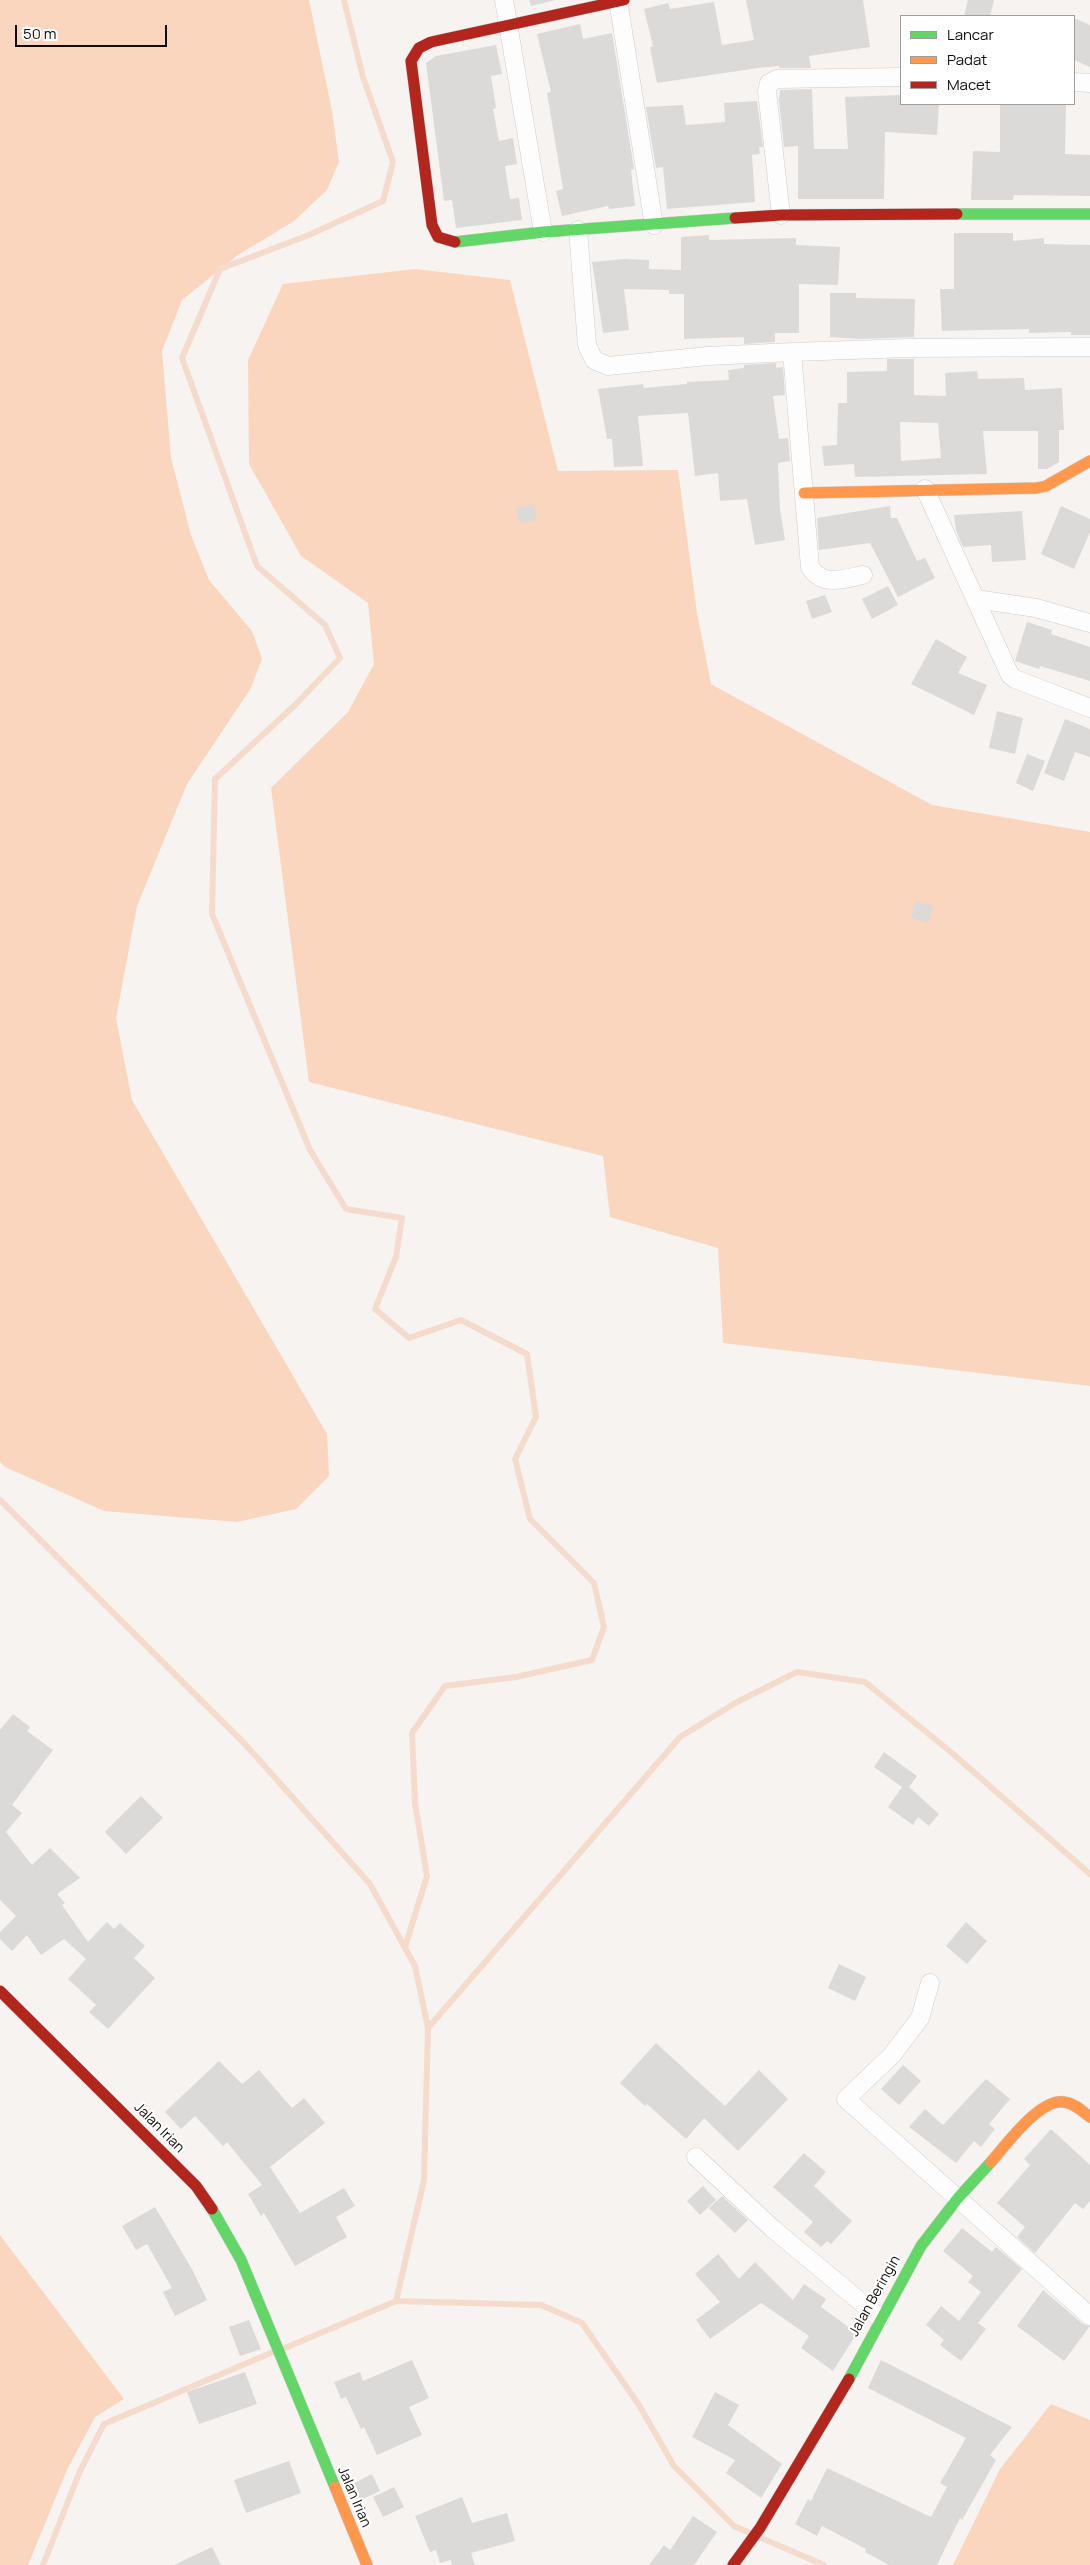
<!DOCTYPE html>
<html>
<head>
<meta charset="utf-8">
<style>
	body { margin:0 }
	#map { position:relative; width:1090px; height:2565px; overflow:hidden; background:#f6f3f1; font-family:Manrope,sans-serif }
	canvas { display:block }
	.legend { position:absolute; left:900px; top:15px; width:175px; height:90px; box-sizing:border-box; background:#fff; border:1px solid #9f9e9e; margin:0; padding:6px 9px; list-style:none; font-size:15px; color:#0f0d0c }
	.legend li { display:flex; align-items:center; gap:10px; height:25px }
	.legend b { width:25px; border:1px solid #9f9e9e }
	.scale { position:absolute; left:15px; top:25px; width:152px; height:22px; box-sizing:border-box; border:2px solid #0f0d0c; border-top:0; padding-left:6px; font-size:15px; line-height:18px; white-space:nowrap; color:#0f0d0c; -webkit-text-stroke:4px #fff; paint-order:stroke }
</style>
</head>
<body>
<div id="map">
<canvas width="1090" height="2565"></canvas>
<ul class="legend">
<li><b style="height:6px;background:#63d668"></b>Lancar</li>
<li><b style="height:6px;background:#ff974d"></b>Padat</li>
<li><b style="height:6px;background:#b3261e"></b>Macet</li>
</ul>
<div class="scale">50 m</div>
</div>
<script>
const c = document.querySelector('canvas').getContext('2d');
c.lineJoin = 'round';
function paint(path, color) { c.fillStyle = color; c.fill(path, 'evenodd'); }
function strokePath(path, color, width, dash) { c.strokeStyle = color; c.lineWidth = width; c.lineCap = dash ? 'butt' : 'round'; c.setLineDash(dash || []); c.stroke(path); }
function drawText(font, color, halo, rows, align = 'center') {
  c.font = font + ' Manrope,sans-serif'; c.lineWidth = 4.5; c.setLineDash([]); c.textBaseline = 'middle'; c.strokeStyle = halo; c.fillStyle = color; for (const [text, x, y, turn = 0] of rows) {
    c.save(); c.translate(x, y); c.rotate((+turn || 0) * Math.PI / 180); c.textAlign = isNaN(turn) ? turn : align; if (halo) c.strokeText(text, 0, 0); c.fillText(text, 0, 0); c.restore();
  }
}
paint(new Path2D(`
	M0,0H309L332,111L339,162L327,190L294,221L238,255L182,300L162,351L171,458L191,535L209,580L252,631L262,659L251,688L187,784L137,906L116,1018L132,1100L327,1434L329,1476L296,1509L237,1522L104,1511L5,1467L0,1462Z
	M415,269L510,280L558,471L678,470L697,613L711,684L932,805L1090,832V1386L723,1343L718,1248L610,1217L603,1156L309,1082L271,788L348,712L374,664L368,603L301,556L249,464L248,360L283,284Z
	M0,2235L124,2399L95,2417L67,2470L28,2565H0Z
	M1051,2404L1090,2420V2565H953L1000,2469Z`), '#fad6be');
strokePath(new Path2D(`
	M344,0L363,77L393,162L383,201L309,235L220,269L182,358L257,566L325,625L340,658L295,705L215,779L212,914L310,1150L346,1209L402,1218L396,1257L375,1309L409,1338L461,1320L527,1354L536,1417L515,1459L530,1519L594,1583L604,1627L592,1660L516,1677L445,1686L412,1733L415,1803L427,1876L405,1947
	M0,1500L244,1743L370,1884L415,1966L428,2028
	M396,2301L424,2180L428,2028L680,1737L737,1702L797,1672L865,1682L952,1753L1090,1874
	M285,2348L396,2301L541,2305L582,2323L639,2405L674,2466L734,2526L750,2533
	M759,2537L824,2565
	M43,2565L80,2471L104,2424L273,2352`), '#f5dbcb', 6);
paint(new Path2D(`
	M529,0H556L531,6Z
	M746,0H863L870,47L809,56L811,68H779V66L758,68L657,83L650,47L653,46L644,9L668,3L670,9L714,2L722,45L754,40Z
	M968,0H994L990,16H964Z
	M1074,18L1090,25V67L1074,60Z
	M580,24L583,39L612,33L634,169L631,170L635,206L609,209L608,206L562,216L556,191L563,189L547,93L551,92L537,34Z
	M496,45L502,74L491,76L496,108L493,109L499,141L513,138L517,164L505,166L510,199L519,198L522,220L456,228L452,200L444,201L426,63L436,56Z
	M812,89L814,149H848L845,97L901,95V104H939L937,135L885,132L884,199H798V146L784,147L779,100L780,90Z
	M757,101L763,147H759L760,154L752,155L755,202L667,209L663,167L656,168L646,107L683,105L686,125L725,122L724,103Z
	M1000,104H1066L1065,154L1090,155V196L1014,195L1013,200H971L973,151L1000,152Z
	M954,233H1013V241L1044,238V244L1090,245V335H1071V332L1029,333V329L942,331L940,289H954Z
	M709,235V240L796,238V245L840,247L838,285L799,284V333H775V342L744,344V337L684,339V294H669V290L624,289L629,330L603,333L592,262L624,259L649,260V269L681,270V237Z
	M830,293H856V298L915,299L914,337L860,339L830,337Z
	M887,359H914V395L946,396L945,373L977,371L978,379L1024,378L1025,390L1062,388L1064,430H1059V462L1047,469H1038V431H983L987,474L855,477L854,464L824,466L822,446L837,445L838,403H847V372L887,371ZM900,422L938,423L941,458L901,461Z
	M776,363V368L783,367L785,395L773,396L779,439L788,438L790,461L778,463L780,510L785,540L755,545L747,499L720,501L718,473L695,476L688,413L638,416L643,466L614,467L612,439H607L598,389L643,384L644,388L687,384V382L729,380L728,370L744,368V365Z
	M534,504L537,520L519,523L516,508Z
	M890,506L891,518H897L917,561L925,558L935,578L898,597L870,543L819,550L817,518Z
	M1061,506L1090,519V532L1074,569L1041,554Z
	M1022,511L1026,560L992,562L991,545L963,547L956,530L954,515Z
	M888,586L898,605L872,619L862,599Z
	M825,595L832,612L812,619L806,601Z
	M1027,622L1052,630L1051,634L1090,647V681L1040,666L1039,669L1015,661Z
	M936,639L967,657L958,673L987,685L974,715L911,684Z
	M997,711L1023,718L1015,754L989,748Z
	M1065,719L1090,729V757L1075,752L1064,781L1044,773Z
	M1027,754L1045,761L1033,791L1016,783Z
	M915,901L933,906L928,923L911,918Z
	M13,1714L30,1727L27,1731L53,1750L12,1805L22,1813L6,1832L32,1865L50,1848L80,1878L57,1894L65,1903L62,1905L88,1942L107,1922L114,1929L120,1923L145,1946L134,1958L155,1978L108,2029L89,2012L96,2005L68,1979L86,1959L64,1939L41,1955L27,1935L12,1951L0,1939V1932L16,1916L0,1900V1730Z
	M884,1752L917,1776L909,1787L939,1814L929,1826L918,1817L913,1825L888,1807L902,1787L874,1767Z
	M141,1796L163,1818L126,1854L105,1832Z
	M966,1922L987,1941L967,1964L946,1946Z
	M839,1964L866,1977L855,2001L828,1988Z
	M656,2043L725,2106L759,2070L788,2099L738,2151L704,2118L686,2139L647,2104L645,2106L620,2083Z
	M219,2061L242,2084L259,2070L292,2108L304,2098L325,2123L270,2167L300,2213L344,2188L355,2206L336,2217L347,2237L295,2266L264,2213L261,2216L248,2194L262,2185L227,2142L223,2146L195,2116L181,2129L165,2112Z
	M903,2065L921,2081L899,2105L881,2089Z
	M986,2079L1010,2099L989,2124L995,2129L981,2147L974,2141L956,2163L909,2127L925,2109L943,2125Z
	M1051,2129L1090,2165V2201L1083,2209L1075,2203L1035,2253L1017,2237L1025,2227L997,2203L1030,2165L1024,2159Z
	M804,2153L826,2172L814,2186L852,2221L831,2244L827,2241L821,2247L804,2232L813,2222L773,2187Z
	M703,2186L716,2200L700,2215L687,2201Z
	M722,2196L748,2220L735,2233L709,2208Z
	M155,2207L193,2271L207,2300L175,2316L163,2292L172,2288L147,2244L136,2250L122,2226Z
	M962,2228L992,2252L996,2247L1022,2269L978,2323L986,2329L961,2361L940,2345L944,2340L926,2325L941,2306L959,2321L981,2292L968,2282L973,2276L943,2251Z
	M718,2254L739,2279L755,2262L793,2300L804,2284L826,2299L821,2307L857,2333L833,2371L801,2348L809,2336L761,2303L710,2339L696,2320L720,2302L695,2274Z
	M1043,2290L1083,2324L1090,2326L1064,2361L1017,2326Z
	M249,2320L261,2349L240,2356L229,2327Z
	M412,2360L429,2398L409,2407L422,2435L377,2455L364,2427L361,2429L346,2397L341,2399L334,2382L360,2372L363,2381Z
	M881,2360L1012,2427L990,2455L996,2460L962,2520L960,2518L937,2565H889L865,2552L866,2549L822,2526L817,2536L795,2524L808,2499L811,2501L827,2468L931,2517L947,2487L940,2483L966,2438L868,2388Z
	M245,2372L257,2404L199,2424L187,2392Z
	M715,2392L739,2405L728,2425L782,2464L761,2498L726,2473L735,2460L692,2437Z
	M289,2461L301,2493L246,2513L234,2480Z
	M372,2474L380,2491L358,2501L351,2485Z
	M394,2487L404,2507L383,2517L373,2497Z
	M462,2497L472,2523L507,2513L515,2541L471,2553L475,2565H452L451,2560L440,2563L436,2550L430,2552L415,2516Z
	M693,2516L717,2532L694,2565H649L664,2545L670,2550Z
	M212,2547L221,2565H174Z`), '#dcdad8');
const street = new Path2D(`
	M504,0L543,232
	M618,0L654,225
	M1074,82L1090,83
	M781,215L767,91L769,83L777,79L901,77
	M578,230L587,345L594,360L608,366L708,356L792,352L909,348L1090,347
	M792,352L810,567C822,587 843,579 863,575
	M925,489L1010,675L1015,679L1090,708
	M976,599L1036,608L1090,623
	M930,1983L920,2018L892,2055L846,2099L1090,2316
	M696,2157L773,2229L880,2318`);
const fast = new Path2D(`
	M957,214H1090
	M455,242L543,232L735,218
	M212,2209L241,2260L335,2487
	M849,2379L921,2246L958,2198L991,2162`);
const slow = new Path2D(`
	M804,493L1037,488L1046,486L1090,461
	M991,2162C1006,2145 1040,2098 1064,2102C1074,2103 1082,2111 1090,2117
	M335,2487L367,2565`);
const jam = new Path2D(`
	M735,218L781,215L957,214
	M455,242L438,237L432,225L411,61L419,48L431,42L624,0
	M0,1991L196,2186L212,2209
	M733,2565L760,2528L849,2379`);
strokePath(street, '#cecccb', 19);
strokePath(fast, '#cecccb', 12);
strokePath(slow, '#cecccb', 12);
strokePath(jam, '#cecccb', 12);
strokePath(street, '#fefdfd', 18);
strokePath(fast, '#63d668', 11);
strokePath(slow, '#ff974d', 11);
strokePath(jam, '#b3261e', 11);
drawText('14px', '#0f0d0c', '#fff', [
	["Jalan Irian",159,2128,45],
	["Jalan Beringin",875,2296,-61],
	["Jalan Irian",354,2497,67]
]);
</script>
</body>
</html>
